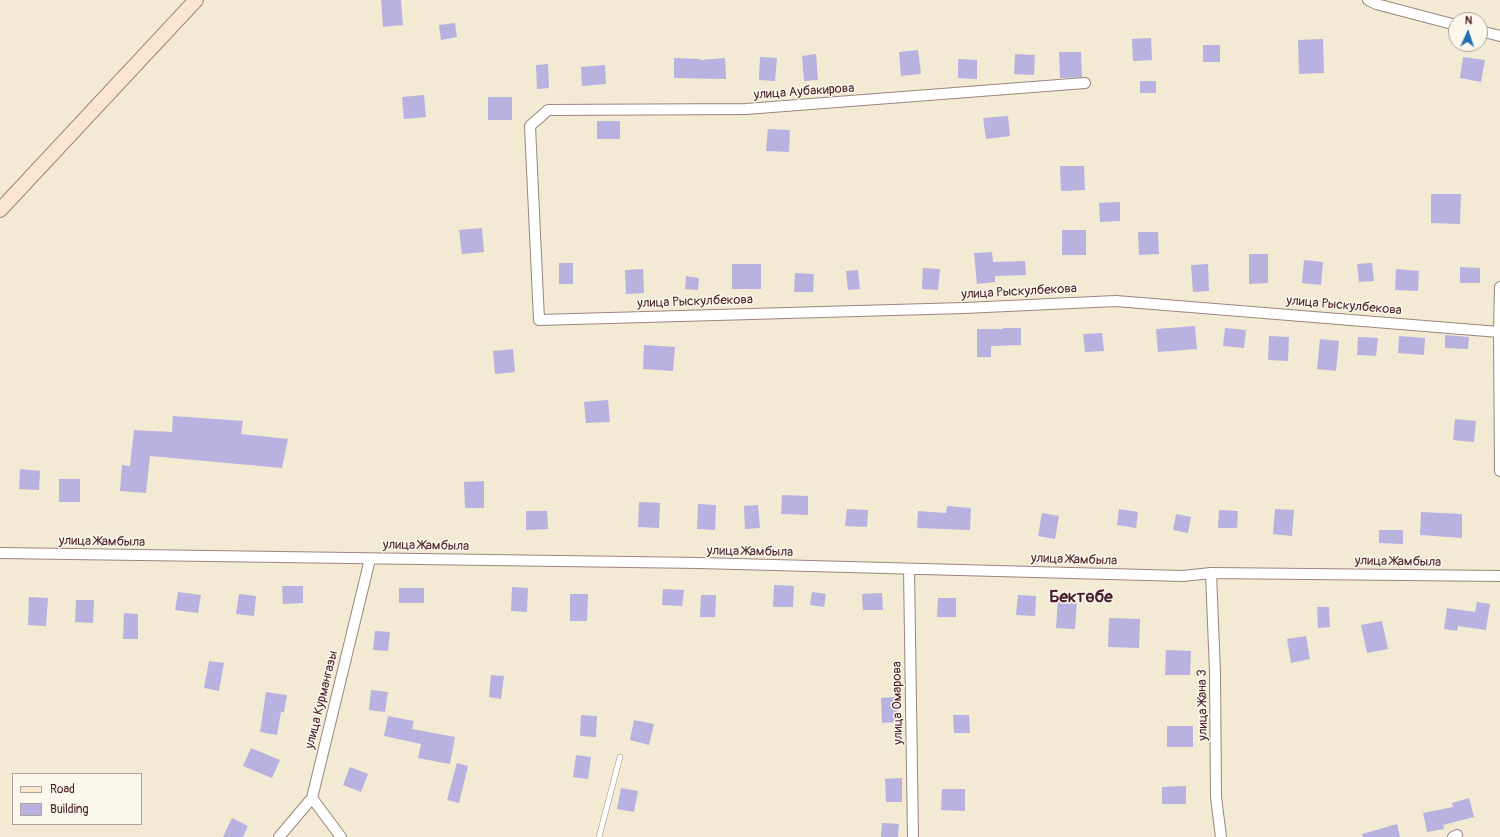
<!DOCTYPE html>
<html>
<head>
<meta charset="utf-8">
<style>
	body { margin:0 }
	#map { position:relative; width:1500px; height:837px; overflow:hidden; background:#f2ead2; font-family:Pangolin,sans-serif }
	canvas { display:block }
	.legend { position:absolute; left:12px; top:773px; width:130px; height:52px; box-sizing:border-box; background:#fbf7ec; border:1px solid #b4a19f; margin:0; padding:5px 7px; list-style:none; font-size:12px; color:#4a1f2b }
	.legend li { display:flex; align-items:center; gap:8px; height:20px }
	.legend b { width:20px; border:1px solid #b4a19f }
	.north { position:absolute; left:1448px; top:12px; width:40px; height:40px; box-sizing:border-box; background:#fbf7ec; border:1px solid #b4a19f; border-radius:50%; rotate:3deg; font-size:11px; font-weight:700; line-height:16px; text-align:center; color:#4a1f2b }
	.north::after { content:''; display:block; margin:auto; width:14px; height:18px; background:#1f6fb2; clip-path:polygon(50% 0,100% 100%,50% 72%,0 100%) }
</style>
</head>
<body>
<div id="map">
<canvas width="1500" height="837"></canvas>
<ul class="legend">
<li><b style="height:5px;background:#fbe5cf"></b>Road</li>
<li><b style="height:11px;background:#b9b1e0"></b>Building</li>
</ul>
<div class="north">N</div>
</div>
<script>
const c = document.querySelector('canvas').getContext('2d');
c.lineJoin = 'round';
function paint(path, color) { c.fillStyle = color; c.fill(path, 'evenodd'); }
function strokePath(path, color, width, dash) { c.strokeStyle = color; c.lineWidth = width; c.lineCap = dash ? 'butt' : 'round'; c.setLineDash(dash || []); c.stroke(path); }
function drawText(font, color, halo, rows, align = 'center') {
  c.font = font + ' Pangolin,sans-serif'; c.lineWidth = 3; c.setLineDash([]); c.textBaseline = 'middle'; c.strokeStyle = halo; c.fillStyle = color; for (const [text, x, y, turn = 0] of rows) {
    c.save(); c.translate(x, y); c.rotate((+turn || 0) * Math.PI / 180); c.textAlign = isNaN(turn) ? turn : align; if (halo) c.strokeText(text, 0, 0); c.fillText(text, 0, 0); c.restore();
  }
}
paint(new Path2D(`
	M381,0H401L403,25L383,27Z
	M455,23L457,37L441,40L439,25Z
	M1151,38L1152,60L1133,61L1132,39Z
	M1323,39L1324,73L1299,74L1298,40Z
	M1203,45H1220V62H1203Z
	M918,50L921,74L901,76L899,52Z
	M1059,52H1081L1082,77L1060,78Z
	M816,54L818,80L804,81L802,56Z
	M1015,54L1035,55L1034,75L1014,74Z
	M760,57L777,58L775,81L759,80Z
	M1463,57L1485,60L1481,82L1460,78Z
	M674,58L700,59V60L725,58L726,79L674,78Z
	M958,59L977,60V79L958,78Z
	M548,64L549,88L537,89L536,65Z
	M605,65L606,84L582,86L581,67Z
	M1140,81H1156V93H1140Z
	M424,95L426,117L404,119L402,97Z
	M488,97H512V120H488Z
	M1008,116L1010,136L986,139L983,118Z
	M597,121H620V139H597Z
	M768,129L790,130L789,152L766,151Z
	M1060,166H1084L1085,190L1061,191Z
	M1431,194H1461L1460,224L1431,223Z
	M1120,202V221L1100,222L1099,203Z
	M482,228L484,252L462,254L459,230Z
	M1062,230H1086V255H1062Z
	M1138,232H1158L1159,254L1139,255Z
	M992,252L993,262L1025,261L1026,275L995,276V282L977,284L974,253Z
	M1249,254H1268V283L1249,284Z
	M1304,260L1323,262L1321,285L1302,283Z
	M559,263H573V284H559Z
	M1372,263L1374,281L1359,282L1357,264Z
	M732,264H761V289H732Z
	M1208,264L1209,291L1193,292L1191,265Z
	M1460,267L1480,268V283H1460Z
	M923,268L940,269L938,290L922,289Z
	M643,269L644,293L626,294L625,270Z
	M1396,269L1419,271L1418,291L1395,290Z
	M858,270L860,289L848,290L846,271Z
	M795,273L814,274L813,292H794Z
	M686,276L699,278L698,290L685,289Z
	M1195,326L1197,349L1158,352L1156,329Z
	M1003,328H1021V345L991,346V357H977V329H1003Z
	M1225,328L1246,330L1244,348L1223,346Z
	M1102,333L1104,351L1085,352L1083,334Z
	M1445,335L1469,337L1468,349L1445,348Z
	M1269,336L1289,337L1288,361L1268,360Z
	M1399,336L1425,338L1424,355L1398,353Z
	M1358,337L1378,338L1376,356L1357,355Z
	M1320,339L1339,341L1336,371L1317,369Z
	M644,345L675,347L673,371L643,369Z
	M513,349L515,372L495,374L493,351Z
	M608,400L610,422L586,423L584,402Z
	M173,416L243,421L241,434L288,439L282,468L150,456L146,493L120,491L122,465L130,466L134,430L172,432Z
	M1455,419L1476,421L1474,442L1453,440Z
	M20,469L40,471L39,490L19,489Z
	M59,479H80V502H59Z
	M484,481V508H465L464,482Z
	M782,495L808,496V515L781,514Z
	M639,502L660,503L659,528L638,527Z
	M698,504L716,505L715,530L697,529Z
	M758,505L760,528L745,529L744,506Z
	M947,506L971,508L970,530L917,528L918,511L946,513Z
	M847,509L868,510L867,527L845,526Z
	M1119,509L1138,512L1136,528L1117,525Z
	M1275,509L1294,510L1292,536L1273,534Z
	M1219,510L1238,511L1237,528H1218Z
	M526,511H547L548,529L526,530Z
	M1421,512L1462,514V538L1420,535Z
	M1042,513L1059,516L1055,539L1038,536Z
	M1176,514L1191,517L1188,533L1173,530Z
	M1379,530H1403V544L1379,543Z
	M774,585L794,586L793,607H773Z
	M282,586H303V603L283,604Z
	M512,587L528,588L527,612L511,611Z
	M399,588H424V603H399Z
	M663,589L684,590L682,606L662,605Z
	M178,592L201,595L198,613L175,610Z
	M812,592L826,594L824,607L810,605Z
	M882,593L883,610H863L862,594Z
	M239,594L256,596L254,616L236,614Z
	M570,594H588L587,621H570Z
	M701,595H716L715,617H700Z
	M1018,595L1036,596L1035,616L1016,615Z
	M29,597L48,598L46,626L28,625Z
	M938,598H956V617H937Z
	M1058,599L1077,600L1075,629L1056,628Z
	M76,600H94L93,623L75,622Z
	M1477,602L1490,604L1486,630L1458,626L1457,631L1444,629L1447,608L1475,612Z
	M1317,607H1329L1330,627L1318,628Z
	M124,613L138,614V639H123Z
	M1109,618L1140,619L1139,648L1108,647Z
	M1382,621L1388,649L1367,653L1361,625Z
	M375,631L390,632L388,651L373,650Z
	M1306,636L1310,659L1291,663L1287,639Z
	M1166,650L1191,651L1190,675H1165Z
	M209,661L224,663L219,691L204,688Z
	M491,675L504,676L501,699L489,697Z
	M371,690L388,692L385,712L369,710Z
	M266,692L287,695L284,712H281L277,735L260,732Z
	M897,697L898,722L882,723L881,698Z
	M581,715L597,716L596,737L580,736Z
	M953,715H969L970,733H954Z
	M388,716L414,721L412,729L455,737L450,764L418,758L421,744L384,736Z
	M634,720L654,724L649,745L630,740Z
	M1167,726H1193V747H1167Z
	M251,748L280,760L272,778L243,766Z
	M576,755L591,757L588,779L573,777Z
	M457,763L468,766L459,803L447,800Z
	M350,767L368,774L361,792L343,785Z
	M902,778V802H886L885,779Z
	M1186,786V804H1162V787Z
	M621,788L638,791L634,812L617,809Z
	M942,789H965V811L941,810Z
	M1469,798L1474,817L1443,825L1444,829L1427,832L1423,813L1453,807L1452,803Z
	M232,818L248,826L243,837H223Z
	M882,823L899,824L898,837H881Z
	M1397,824L1400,837H1363L1362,834Z`), '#b9b1e0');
const lane = new Path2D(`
	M599,837L620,757`);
const street = new Path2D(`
	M1368,0L1376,4L1456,25
	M1480,31L1500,36
	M1085,83L746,109L548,110L530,126L539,320L964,308L1116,301L1499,332
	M1500,287L1499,332L1500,471
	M0,553L699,563L1183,576L1211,573L1500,576
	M909,569L913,837
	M1211,573L1215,672L1216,797L1221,837
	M312,798L341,837
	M279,837L312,798L370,559
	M1453,837L1457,835`);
const secondary = new Path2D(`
	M0,210L196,0`);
strokePath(lane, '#9e847e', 6);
strokePath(street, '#9e847e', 12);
strokePath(secondary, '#9e847e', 16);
strokePath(lane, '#fff', 5);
strokePath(street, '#fff', 10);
strokePath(secondary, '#fbe5cf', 14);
drawText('13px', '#4a1f2b', '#fbf7ec', [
	["улица Аубакирова",804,92,-4],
	["улица Рыскулбекова",1019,292,-3],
	["улица Рыскулбекова",695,302,-2],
	["улица Рыскулбекова",1344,306,5],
	["улица Жамбыла",102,542,1],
	["улица Жамбыла",426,546,1],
	["улица Жамбыла",750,552,1],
	["улица Жамбыла",1074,560,2],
	["улица Жамбыла",1398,562,1],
	["улица Курмангазы",322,700,-76],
	["улица Омарова",898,703,-91],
	["улица Жана 3",1203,705,-91]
]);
drawText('bold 17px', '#4a1f2b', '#fbf7ec', [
	["Бектөбе",1081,598]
]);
</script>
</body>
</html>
